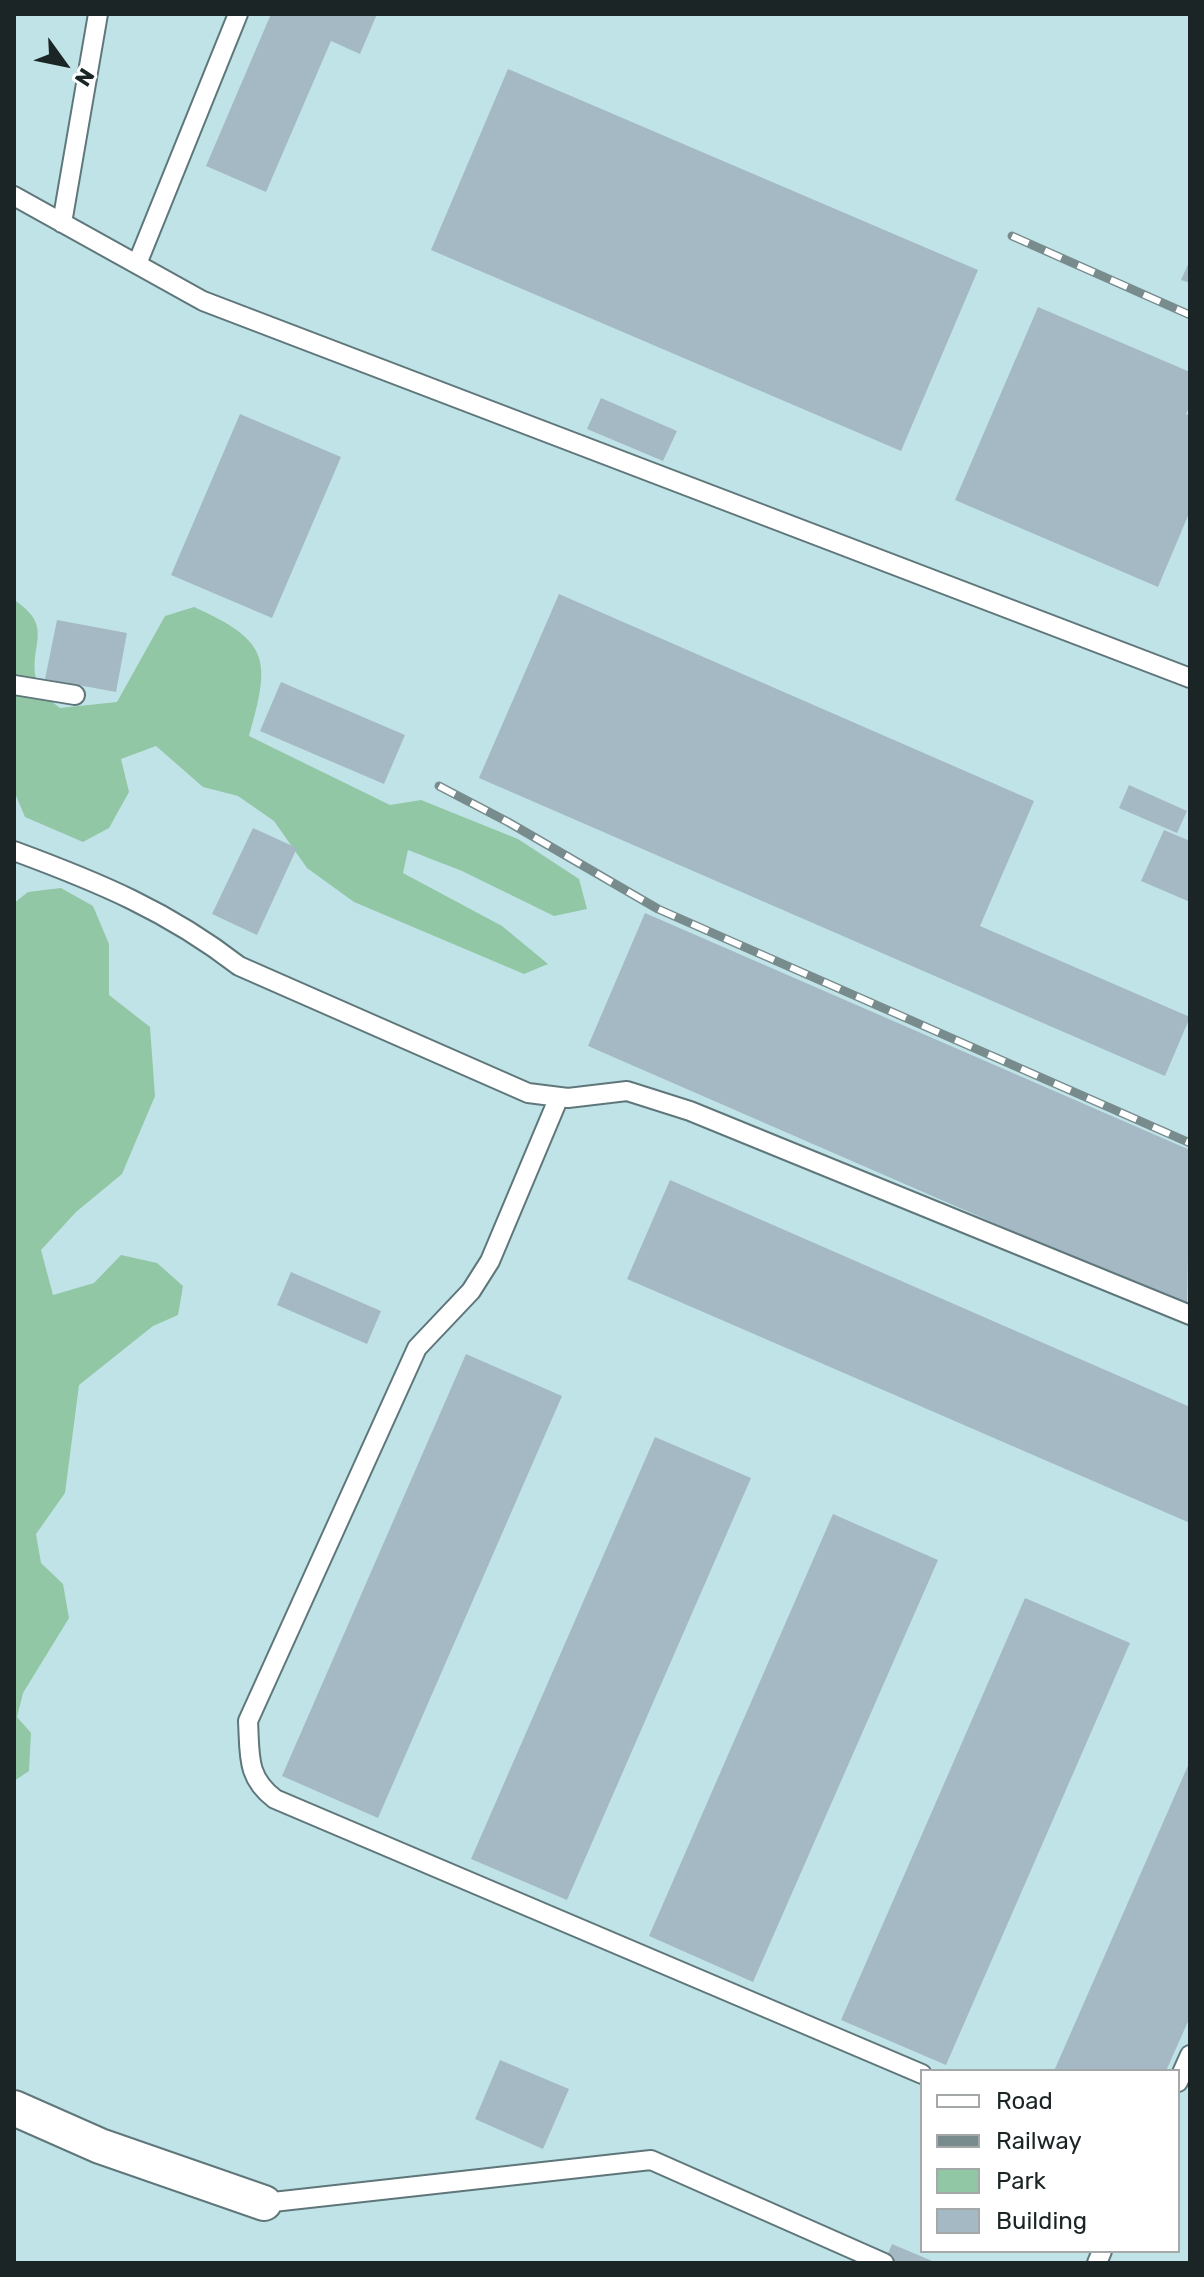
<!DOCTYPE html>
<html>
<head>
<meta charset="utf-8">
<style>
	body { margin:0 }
	#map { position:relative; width:1204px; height:2277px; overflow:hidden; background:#d6f1f4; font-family:Rubik,sans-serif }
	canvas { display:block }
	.frame { position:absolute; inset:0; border:16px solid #1b2526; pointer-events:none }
	.legend { position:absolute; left:920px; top:2069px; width:260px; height:184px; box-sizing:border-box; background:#fff; border:2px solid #a4a8a8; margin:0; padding:10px 14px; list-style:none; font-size:24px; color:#1b2526 }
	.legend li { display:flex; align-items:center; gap:16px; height:40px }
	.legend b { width:40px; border:2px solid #a4a8a8 }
	.north { position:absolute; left:24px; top:24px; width:80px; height:80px; -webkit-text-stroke:6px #fff; paint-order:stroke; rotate:123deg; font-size:22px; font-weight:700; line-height:32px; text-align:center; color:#1b2526 }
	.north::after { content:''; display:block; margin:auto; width:28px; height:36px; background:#1b2526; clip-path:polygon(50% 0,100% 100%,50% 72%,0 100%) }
</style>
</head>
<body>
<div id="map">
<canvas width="1204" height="2277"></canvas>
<div class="frame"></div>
<ul class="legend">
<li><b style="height:10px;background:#fff"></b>Road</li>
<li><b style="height:10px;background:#788b8d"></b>Railway</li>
<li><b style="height:22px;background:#92c7a5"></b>Park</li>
<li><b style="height:22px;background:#a5b9c5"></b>Building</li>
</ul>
<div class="north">N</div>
</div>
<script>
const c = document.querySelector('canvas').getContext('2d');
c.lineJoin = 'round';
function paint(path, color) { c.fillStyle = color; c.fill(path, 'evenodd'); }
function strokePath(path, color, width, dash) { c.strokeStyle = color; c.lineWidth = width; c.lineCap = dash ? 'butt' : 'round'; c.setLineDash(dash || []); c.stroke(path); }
paint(new Path2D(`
	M14,14H1190V2263H14ZM922,2071H1178V2251H922Z`), '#c0e3e8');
paint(new Path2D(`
	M14,600C58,628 25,648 38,685C41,694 53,702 60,708L117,702L165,616L194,607C270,641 271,660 249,736L390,805L421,800L518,839L579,879L587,909L554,916L462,871L408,850L403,873L502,926L548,964L524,974L354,902L307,868L274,821L238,796L203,787L156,746L121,759L129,792L109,828L83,842L25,817L14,791Z
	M61,888L93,906L109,944V995L150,1027L155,1096L122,1174L76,1212L41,1250L53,1295L94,1283L121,1255L157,1263L183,1286L178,1315L153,1326L79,1385L65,1493L36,1534L41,1563L63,1584L69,1618L23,1693L17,1717L31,1733L29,1771L14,1781V903L28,892Z`), '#92c7a5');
paint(new Path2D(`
	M271,14H377L360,54L331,41L266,192L206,166Z
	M508,69L978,270L901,451L431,250Z
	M1190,260V283L1181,280Z
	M1038,307L1190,372V405L1186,414L1190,416V511L1158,587L955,500Z
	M601,398L677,431L663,461L587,429Z
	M240,414L341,457L272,618L171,575Z
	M559,594L1034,801L980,926L1190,1017L1165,1076L479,778Z
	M57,620L127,633L116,692L45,679Z
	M281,682L405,735L384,784L260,731Z
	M1129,785L1187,811L1177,833L1119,808Z
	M253,828L297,848L257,935L212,914Z
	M1164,830L1190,841V902L1141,881Z
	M645,913L1190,1150L1187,1307L588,1046Z
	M670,1180L1190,1407V1523L627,1279Z
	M291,1272L381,1311L367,1344L277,1305Z
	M466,1354L562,1396L378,1818L282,1776Z
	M655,1437L751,1478L567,1900L471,1859Z
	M833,1514L938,1560L753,1982L649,1936Z
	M1025,1598L1130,1643L946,2065L841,2020Z
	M1190,1761V2017L1166,2071H1054Z
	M500,2060L569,2089L543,2149L475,2119Z
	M892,2244L937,2263H884Z`), '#a5b9c5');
const service = new Path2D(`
	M14,196L203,301L1190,678
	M62,223L98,14
	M137,264L238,14
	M14,685L75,695
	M14,851C98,882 168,911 239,966L528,1093L568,1098L627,1091L690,1111L1190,1315
	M559,1097L490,1261L471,1291L417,1348L248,1721C250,1755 246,1777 275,1799L922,2074
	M1178,2082L1190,2055
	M264,2203L651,2160L884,2263
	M1097,2263L1102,2251`);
const minor = new Path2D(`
	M14,2108L100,2146L264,2203`);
strokePath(service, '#5f777a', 22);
strokePath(minor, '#5f777a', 38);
strokePath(service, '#fff', 18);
strokePath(minor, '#fff', 34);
const rail = new Path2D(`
	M1012,236L1190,315
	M439,786L508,822L658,909L1190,1143`);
strokePath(rail, '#788b8d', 9);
strokePath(rail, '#fff', 6, [18]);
</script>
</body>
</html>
